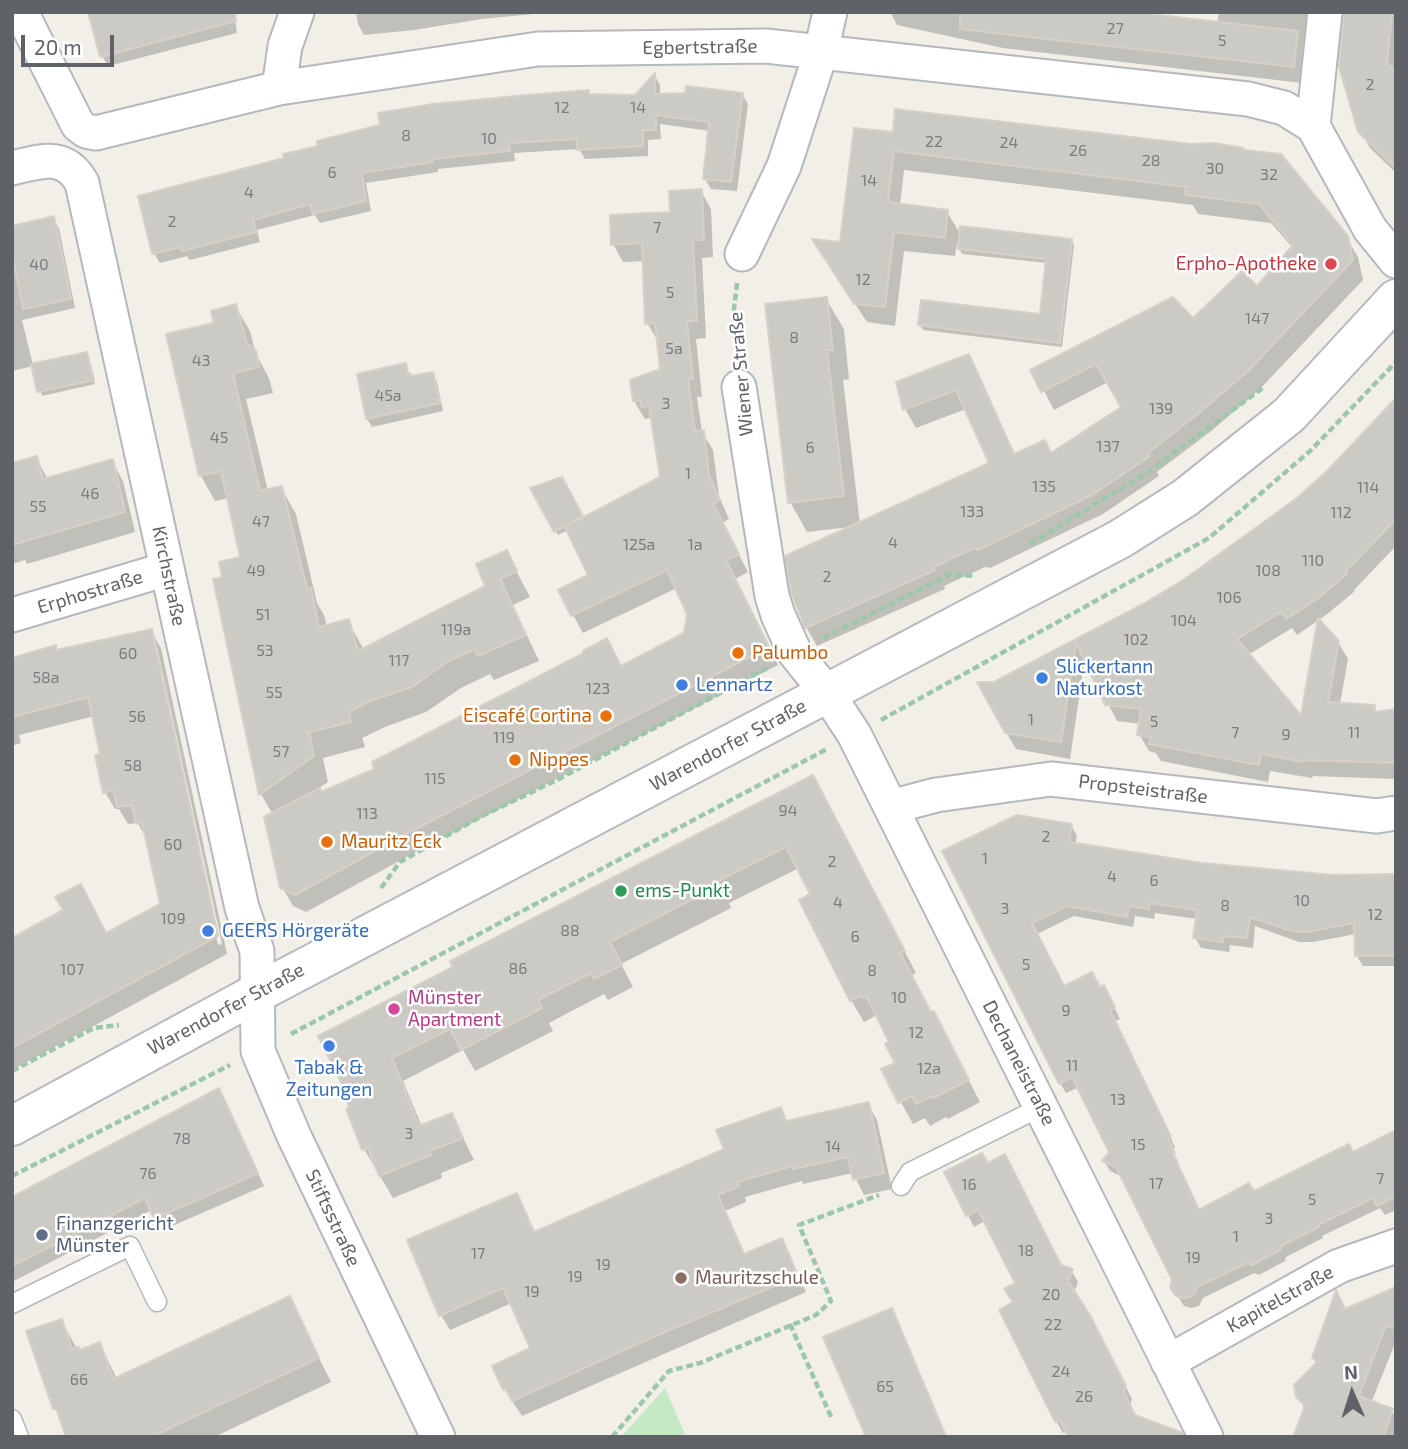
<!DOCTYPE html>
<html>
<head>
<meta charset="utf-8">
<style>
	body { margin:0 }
	#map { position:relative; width:1408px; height:1449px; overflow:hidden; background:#f1efe8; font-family:"Exo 2",sans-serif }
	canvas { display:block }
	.frame { position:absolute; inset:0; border:14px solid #5f6368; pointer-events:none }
	.north { position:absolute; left:1317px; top:1358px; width:70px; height:70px; -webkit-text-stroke:5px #fff; paint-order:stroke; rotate:357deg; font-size:19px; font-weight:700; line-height:28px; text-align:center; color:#5f6368 }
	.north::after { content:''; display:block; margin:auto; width:24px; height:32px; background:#5f6368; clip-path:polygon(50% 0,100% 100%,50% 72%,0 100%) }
	.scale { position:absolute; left:21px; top:35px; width:93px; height:32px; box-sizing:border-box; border:4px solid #5f6368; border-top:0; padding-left:9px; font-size:21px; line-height:24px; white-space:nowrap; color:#5f6368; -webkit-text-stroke:5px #fff; paint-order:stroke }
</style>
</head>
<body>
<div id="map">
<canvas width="1408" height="1449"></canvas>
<div class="frame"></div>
<div class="north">N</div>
<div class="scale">20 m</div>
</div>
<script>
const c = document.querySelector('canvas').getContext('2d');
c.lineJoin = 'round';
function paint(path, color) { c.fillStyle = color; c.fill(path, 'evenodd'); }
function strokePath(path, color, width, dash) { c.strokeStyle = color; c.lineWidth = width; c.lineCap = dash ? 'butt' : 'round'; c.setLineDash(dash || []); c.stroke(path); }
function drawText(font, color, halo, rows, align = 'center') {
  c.font = font + ' "Exo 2",sans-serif'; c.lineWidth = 5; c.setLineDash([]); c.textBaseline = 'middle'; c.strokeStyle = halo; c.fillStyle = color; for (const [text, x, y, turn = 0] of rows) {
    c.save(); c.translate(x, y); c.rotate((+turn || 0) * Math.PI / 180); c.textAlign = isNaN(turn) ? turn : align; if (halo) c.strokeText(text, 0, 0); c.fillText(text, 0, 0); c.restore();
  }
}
paint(new Path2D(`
	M665,1388L686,1437H621Z`), '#c5e8c5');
paint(new Path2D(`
	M234,12L237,33L108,66L102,56Z
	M356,12H554L482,19L414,30L364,35L358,24Z
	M890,12H1154L1157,17L1217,24L1219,12H1311L1302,83L1003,48L897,25Z
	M1346,12H1396V173L1370,148L1360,131Z
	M655,76L660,85V96L742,94L748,104L737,191L711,189L705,179L710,131L660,124L661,139L648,140V156L585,159L579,149L514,153L515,161L438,169V172L366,183L371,211L320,223L315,215L257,230L260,242L190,260L187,256L160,263L154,253L140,198L590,96H636Z
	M894,134L1243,149L1346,237L1358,257L1363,280L1259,390L1210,432L1157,472L1159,476L1103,514L990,568L985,567L944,586L945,589L817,646L806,627L850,527L807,532L790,502L826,299L844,329L849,379L843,380L860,524L991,463L966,409L916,428L905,409L898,383L968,356L979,375L1015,456L1052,455L1123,408L1108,382L1054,410L1033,370L1192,320L1257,289L1293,248L1271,223L1198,214L1193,205L904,170L900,206L947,212L961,235L1071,240L1074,245L1062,347L923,330L920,325L1041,316L1047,263L962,254L957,244L955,256L904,251L895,326L867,322L825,259L841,244Z
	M701,191L711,209L713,257L702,258L706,338L696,339L702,397H697L702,432L713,450L719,496L729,519L722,523L748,572L735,579L778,665L412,854L306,912L293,906L282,887L273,815L261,794L215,581L224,579L242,559L229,498L215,501L201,476L216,324L235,306L250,331L256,354L269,378L273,393L246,399L268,491L281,488L296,514L317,603L324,615L327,627L348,621L364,650L488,586L506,552L530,597L513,605L539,661L494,680L490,674L461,688L426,712L385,727L362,738L365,747L323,758L328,782L319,788L322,794L621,667L685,634L689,613L677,588L583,633L573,615L591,576L568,530L558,535L532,489L561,479L583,519L662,478L653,424L650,418L645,419L634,401L662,370L658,341L647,323L644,261L623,262L613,244L672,214Z
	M53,218L59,228L75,308L22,320L33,365L86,354L95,384L42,396L33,366L12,371V227Z
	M405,365L411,378L432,374L437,382L443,411L372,427L367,419Z
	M1396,399V546L1354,590L1355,591L1326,615L1297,635L1292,628L1248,655L1302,719L1338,642L1348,659L1340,704L1374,706L1377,713L1396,710V779L1313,776L1312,778L1270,771L1268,782L1161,761L1156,753L1149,751L1139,734L1141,724L1117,721L1085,658L1070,759L1016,749L1006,732L994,684L1146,604L1187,580L1263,527L1329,472Z
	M36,458L48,479L112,461L123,481L135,532L27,564L25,560L12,564V465Z
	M151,631L161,648L227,954L12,1070V940L106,935L162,905L147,840L138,823L128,824L119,809H115L105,792L102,755L94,716L19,735L21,743L12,746V660L55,647L57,651ZM154,647H157L222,944L218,945Z
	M825,799L916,973L912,975L931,1014L946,1036L980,1102L948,1119L946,1117L930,1126L925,1118L913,1124L883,1070L897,1064L891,1043L879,1018L875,1016L864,1022L851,1000L813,895L799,868L729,903L731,908L621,964L633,987L608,1000L604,994L549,1023L553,1031L475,1071L463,1050L403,1081L422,1127L452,1115L474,1160L441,1173L442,1178L393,1198L364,1149L348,1110L352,1108L343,1081Z
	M1071,825L1077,836L1075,845L1202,865L1333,877L1396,875V966H1363L1357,956L1356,934L1313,942H1299L1255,926L1253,948L1230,945L1229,952L1201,948L1195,938L1197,919L1155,913L1154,919L1135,916L1133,927L1074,916L1037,934L1064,988L1100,989L1109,997L1120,1019L1115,1021L1175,1147L1172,1149L1179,1164L1177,1165L1199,1211L1396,1140V1210L1385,1215L1380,1208L1322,1236L1323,1238L1286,1257L1285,1261L1259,1275L1254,1273L1203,1298L1199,1306L1191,1308L1184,1306L1172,1287L1173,1280L1123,1177L1110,1171L1104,1161L1111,1152L1079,1087L1066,1093L1060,1083L945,852Z
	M225,1102L264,1186L163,1230L152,1210L12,1282V1199Z
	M868,1104L877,1120L892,1189L864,1195L853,1173L803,1184L802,1181L745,1197L746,1202L725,1211L745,1256L781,1240L806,1292L522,1416L504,1389L494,1367L532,1349L512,1303L450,1330L441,1315L516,1195L535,1234L726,1150L780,1110L787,1122Z
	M946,1173L1061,1267L1071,1270L1078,1282L1074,1293L1096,1329L1132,1399L1130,1405L1063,1433L1056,1421L1015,1304L1017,1284L985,1221L974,1227Z
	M1396,1288V1341L1371,1403L1391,1410L1396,1418V1437H1296L1305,1410L1298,1396L1317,1365L1313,1358L1345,1311Z
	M289,1298L331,1382L214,1437H72L55,1409L28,1332L61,1321L79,1352L100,1344L117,1379Z
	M891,1310L900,1326L947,1437H868Z`), '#0003');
const building = new Path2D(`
	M88,12H235L236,21L100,57Z
	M960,12H1150V14L1298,31L1294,67L960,29Z
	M1344,12H1392L1387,63L1396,72V168L1358,132L1339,67Z
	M655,73V94L685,93L686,86L743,93L731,182L703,179L709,122L656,115V130H643V146L577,150V139L509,143L510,151L433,159V162L362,173L366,201L313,214L310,204L253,220L256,232L182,251L181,247L152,254L138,196L284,158L283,154L318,146L317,141L380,125L378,113L433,104L527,95L589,90V94L635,95Z
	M895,109L1191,144L1214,143L1244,148L1243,150L1281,154L1348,236L1353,260L1248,371L1199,413L1148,453L1150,456L1092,495L978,550L974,548L934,567L935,570L805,628L791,592L785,556L989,463L956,390L903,410L896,382L969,354L1014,454L1045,440L1051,453L1121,407L1096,364L1041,392L1030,370L1173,297L1193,318L1242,271L1257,286L1293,245L1259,204L1185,195L1186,187L894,151L888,202L948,210L945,238L894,232L885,307L854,304L812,239L840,242L854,128L893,132Z
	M702,189L704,240H693L697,321H687L693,379L688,380L695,431L704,430L709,476L720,500L713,504L739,554L726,560L769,647L402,836L295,895L280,888L264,817L320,788L321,792L374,769L372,762L584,653L583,651L607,638L621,666L684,633L687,614L667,570L571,616L558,590L588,575L565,527L660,477L649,406L641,407V400L633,401L630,380L660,369L655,323L645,324L642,243L611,245L610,215L670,212L669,191Z
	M54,216L71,299L23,309L12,253V226Z
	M960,226L1072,239L1060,343L918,325L921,300L1040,314L1046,259L958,249Z
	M827,297L833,350H827L844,496L788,503L765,304Z
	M236,304L247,344L256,350L259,367L233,373L260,491L282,486L307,589L311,588L319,627L349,619L358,651L485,586L476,564L507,550L517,571L500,579L526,635L478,656L475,649L447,662L412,687L370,701L349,712L351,722L309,732L314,756L259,795L213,579L222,577L219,562L240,557L221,471L199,476L166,334L214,323L211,311Z
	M87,352L94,380L37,392L31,364Z
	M406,363L408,374L410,373L411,376L433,372L440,403L366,419L357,374Z
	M1396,398V519L1345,572L1347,574L1317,599L1286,619L1281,612L1237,639L1301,715L1318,618L1339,641L1328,702L1375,705L1374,712L1396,709V763L1304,760L1303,762L1261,754L1259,765L1149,744L1151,737L1137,735L1141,709L1105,705L1076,642L1061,742L1005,733L977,682H994L1145,603L1186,578L1297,498L1328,470Z
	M37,456L43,479L113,459L125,512L12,545V463Z
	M562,477L583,516L554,532L530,488Z
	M152,629L218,936L12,1048V938L63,910L55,897L81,884L106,933L160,904L142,822L136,824L132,805L117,807L113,790L103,793L95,755L100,754L88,697L12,717V658L56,645V650Z
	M813,775L905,951L900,953L931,1012L934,1011L969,1080L933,1098L932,1096L916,1104L912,1096L898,1103L881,1069L895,1063L885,1044L889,1042L866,996L862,998L861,995L850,1001L799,900L810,894L786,847L718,881L720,885L610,942L622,965L594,979L591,973L538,1000L542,1008L461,1050L450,1029L392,1058L419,1126L452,1113L463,1138L430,1151L431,1155L379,1176L368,1148L362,1150L346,1109L349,1107L341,1082L318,1036L453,967L450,961Z
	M1017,815L1072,824L1069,842L1202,863L1333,875L1396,874V956H1355L1354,923L1306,932L1292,931L1250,917L1247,938L1224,936L1223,942L1193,938L1197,910L1150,903L1149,909L1129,906L1127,917L1067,906L1032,923L1064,986L1092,972L1100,987L1104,985L1115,1007L1110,1010L1171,1137L1168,1138L1175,1153L1173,1154L1199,1210L1249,1183L1254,1191L1349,1144L1353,1152L1396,1130V1196L1377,1206L1373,1198L1318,1225L1319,1227L1281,1246L1280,1250L1252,1265L1247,1263L1197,1287L1193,1296L1184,1298L1176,1296L1170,1288L1172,1280L1116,1167L1102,1161L1109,1152L1072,1077L1059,1084L942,851Z
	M219,1088L258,1173L154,1219L145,1198L12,1266V1197Z
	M869,1102L884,1173L853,1180L848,1157L793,1169L792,1166L737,1182L739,1186L718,1195L744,1254L782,1238L798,1276L644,1341L512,1401L505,1388L503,1390L492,1366L530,1348L503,1288L439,1316L407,1240L517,1193L534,1232L724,1149L716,1130L781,1107L786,1121Z
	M982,1153L988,1163L1005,1154L1061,1265L1073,1269L1068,1281L1090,1315L1126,1386L1124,1392L1135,1415L1183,1433L1184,1437H1068L1060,1420L1055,1422L999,1310L1013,1302L1004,1289L1015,1283L978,1210L966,1216L944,1172Z
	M1396,1287V1329L1386,1325L1359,1396L1393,1409L1383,1437H1293L1305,1406L1296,1397L1294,1385L1318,1361L1312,1358L1336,1290L1345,1309Z
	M290,1296L319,1358L151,1437H66L56,1408L53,1409L26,1331L62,1319L72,1349L79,1347L80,1350L100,1342L113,1379Z
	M892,1308L946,1437H866L823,1337Z`);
paint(building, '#cccac5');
strokePath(building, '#d6d1c6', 2);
const lane = new Path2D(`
	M901,1186L910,1172L1041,1107
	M12,1304L130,1246L157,1302
	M12,1419L19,1437`);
const street = new Path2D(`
	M21,12L78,125L86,131L96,133L279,88L538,49L766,46L1248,99L1284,108L1313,126
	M1325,12L1313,126L1370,229L1396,261
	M279,88L285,46L297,12
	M12,168C41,161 65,152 82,183L242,908L257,951L258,1051L294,1136L438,1437
	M742,254L784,166L821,52L830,12
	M739,387L772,596L778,615L795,653L827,693L854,734L1206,1437
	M12,615L167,569
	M891,807L936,795L1051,779L1377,816L1396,813
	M1168,1362L1339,1266L1396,1246`);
const secondary = new Path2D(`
	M12,1126L257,993L1120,539L1185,498L1289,415L1396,299`);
strokePath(lane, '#b5b8bc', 21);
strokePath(street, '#b5b8bc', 37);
strokePath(secondary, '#b6babf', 42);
strokePath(new Path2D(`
	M737,283L733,318L737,358
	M1030,544L1147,473L1264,387
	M823,638L951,574L974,576
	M881,720L1209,538L1310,451L1396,362
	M381,888L400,862L482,816L557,780L769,667
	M291,1034L827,749
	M12,1071L94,1028L119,1025
	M12,1176L230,1065
	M790,1324L832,1419
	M612,1437L669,1371L700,1363L816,1315L831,1301L799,1225L879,1195`), '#9cc7a9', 4.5, [7, 3.5]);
strokePath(lane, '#fff', 18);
strokePath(street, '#fff', 33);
strokePath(secondary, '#fff', 38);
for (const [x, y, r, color] of [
	[1331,264,7,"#e0444e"],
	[738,653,7,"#e8710a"],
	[1042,678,7,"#3f7fe0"],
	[682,685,7,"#3f7fe0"],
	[606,716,7,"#e8710a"],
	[515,760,7,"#e8710a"],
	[327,842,7,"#e8710a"],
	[621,891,7,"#2e9e5b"],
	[208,931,7,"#3f7fe0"],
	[394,1009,7,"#d1479c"],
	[329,1046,7,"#3f7fe0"],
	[42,1235,7,"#5c6f8a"],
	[681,1278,7,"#8d6e63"]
]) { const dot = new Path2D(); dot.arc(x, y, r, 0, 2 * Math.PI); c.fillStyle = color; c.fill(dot); strokePath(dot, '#fff', 2.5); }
drawText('16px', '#7a7d7f', null, [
	["27",1115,29],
	["5",1222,41],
	["2",1370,85],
	["12",562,108],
	["14",638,108],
	["8",406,136],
	["10",489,139],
	["22",934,142],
	["24",1009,143],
	["26",1078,151],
	["28",1151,161],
	["30",1215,169],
	["6",332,173],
	["32",1269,175],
	["14",869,181],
	["4",249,193],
	["2",172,222],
	["7",657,228],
	["40",39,265],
	["12",863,280],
	["5",670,293],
	["147",1257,319],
	["8",794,338],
	["5a",674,349],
	["43",201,361],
	["45a",388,396],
	["3",666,404],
	["139",1161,409],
	["45",219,438],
	["137",1108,447],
	["6",810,448],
	["1",688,474],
	["135",1044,487],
	["114",1368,488],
	["46",90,494],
	["55",38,507],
	["133",972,512],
	["112",1341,513],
	["47",261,522],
	["4",893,543],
	["125a",639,545],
	["1a",695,545],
	["110",1313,561],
	["49",256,571],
	["108",1268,571],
	["2",827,577],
	["106",1229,598],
	["51",263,615],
	["104",1184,621],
	["119a",456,630],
	["102",1136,640],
	["53",265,651],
	["60",128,654],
	["117",399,661],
	["58a",46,678],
	["123",598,689],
	["55",274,693],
	["56",137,717],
	["1",1031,720],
	["5",1154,722],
	["7",1235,733],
	["11",1354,733],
	["9",1286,735],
	["119",504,738],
	["57",281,752],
	["58",133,766],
	["115",435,779],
	["94",788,811],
	["113",367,814],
	["2",1046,837],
	["60",173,845],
	["1",985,859],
	["2",832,862],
	["4",1112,877],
	["6",1154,881],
	["10",1302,901],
	["4",838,903],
	["8",1225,906],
	["3",1005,909],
	["12",1375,915],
	["109",173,919],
	["88",570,931],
	["6",855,937],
	["5",1026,965],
	["86",518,969],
	["107",72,970],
	["8",872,971],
	["10",899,998],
	["9",1066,1011],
	["12",916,1033],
	["11",1072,1066],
	["12a",929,1069],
	["13",1118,1100],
	["3",409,1134],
	["78",182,1139],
	["15",1138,1145],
	["14",833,1147],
	["76",148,1174],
	["7",1380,1179],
	["17",1156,1184],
	["16",969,1185],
	["5",1312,1200],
	["3",1269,1219],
	["1",1236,1237],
	["18",1026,1251],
	["17",478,1254],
	["19",1193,1258],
	["19",603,1265],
	["19",575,1277],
	["19",532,1292],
	["20",1051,1295],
	["22",1053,1325],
	["24",1061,1372],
	["66",79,1380],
	["65",885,1387],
	["26",1084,1397]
]);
drawText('19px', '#5f6368', '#fff', [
	["Egbertstraße",700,47,-1],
	["Wiener Straße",741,374,-95],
	["Kirchstraße",169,576,78],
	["Erphostraße",90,592,-17],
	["Warendorfer Straße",728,745,-28],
	["Propsteistraße",1143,789,7],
	["Warendorfer Straße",226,1009,-28],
	["Dechaneistraße",1019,1063,63],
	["Stiftsstraße",333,1218,65],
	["Kapitelstraße",1280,1299,-29]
]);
drawText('19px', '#be3a42', '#fff', [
	["Erpho-Apotheke",1317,264]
], 'right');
drawText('19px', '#c56008', '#fff', [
	["Palumbo",752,653],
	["Eiscafé Cortina",592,716,"right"],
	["Nippes",529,760],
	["Mauritz Eck",341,842]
], 'left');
drawText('19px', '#366cbe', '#fff', [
	["Slickertann",1056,667],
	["Naturkost",1056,689],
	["Lennartz",696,685],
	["GEERS Hörgeräte",222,931],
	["Tabak &",329,1068,"center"],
	["Zeitungen",329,1090,"center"]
], 'left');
drawText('19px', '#27864d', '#fff', [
	["ems-Punkt",635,891]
], 'left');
drawText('19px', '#b23c85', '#fff', [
	["Münster",408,998],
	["Apartment",408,1020]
], 'left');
drawText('19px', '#4e5e75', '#fff', [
	["Finanzgericht",56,1224],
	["Münster",56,1246]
], 'left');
drawText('19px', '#785e54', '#fff', [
	["Mauritzschule",695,1278]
], 'left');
</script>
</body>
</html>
